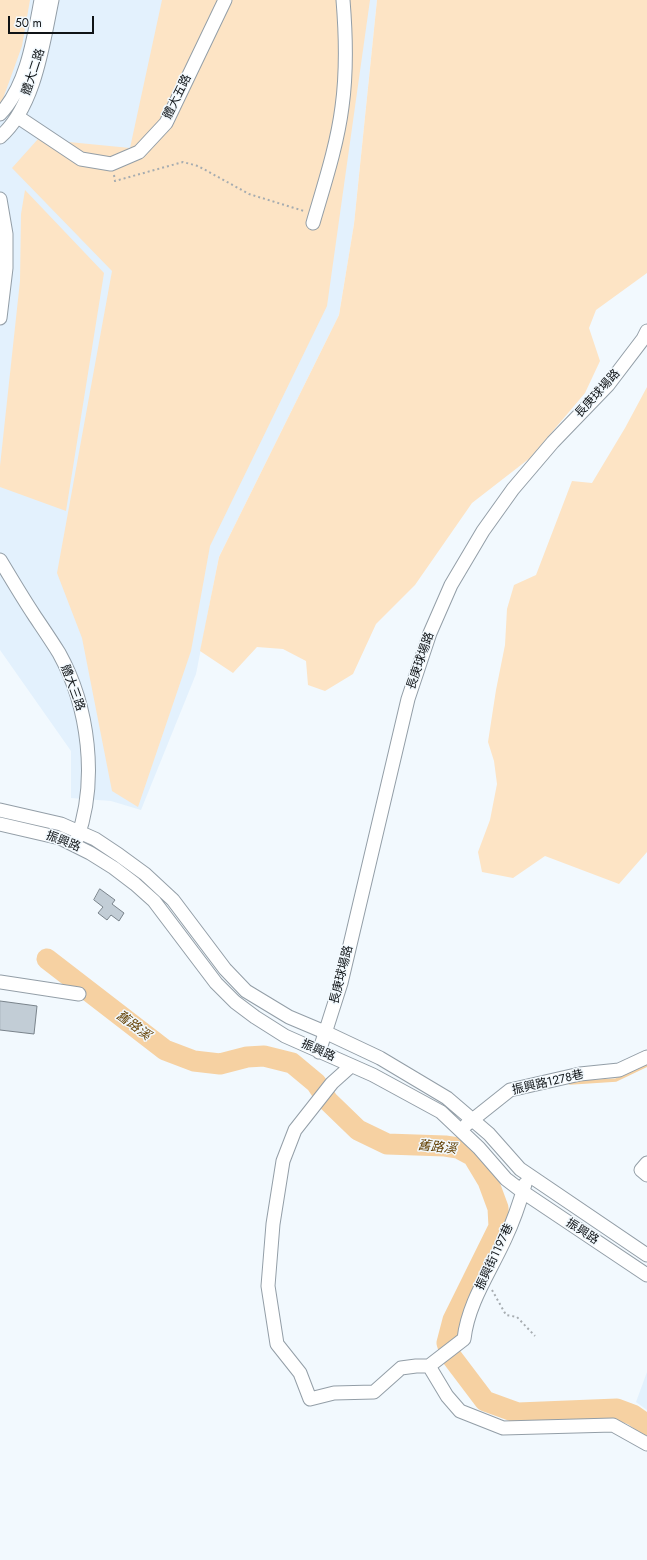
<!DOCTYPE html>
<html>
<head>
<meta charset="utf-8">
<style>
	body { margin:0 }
	#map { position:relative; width:647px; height:1560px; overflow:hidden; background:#f2f9fe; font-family:Jost,sans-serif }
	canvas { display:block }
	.scale { position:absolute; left:8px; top:16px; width:86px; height:18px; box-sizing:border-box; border:2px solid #0f1316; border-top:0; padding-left:5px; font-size:12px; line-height:14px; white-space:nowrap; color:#0f1316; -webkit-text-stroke:3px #f2f9fe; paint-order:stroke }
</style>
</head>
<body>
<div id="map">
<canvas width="647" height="1560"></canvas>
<div class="scale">50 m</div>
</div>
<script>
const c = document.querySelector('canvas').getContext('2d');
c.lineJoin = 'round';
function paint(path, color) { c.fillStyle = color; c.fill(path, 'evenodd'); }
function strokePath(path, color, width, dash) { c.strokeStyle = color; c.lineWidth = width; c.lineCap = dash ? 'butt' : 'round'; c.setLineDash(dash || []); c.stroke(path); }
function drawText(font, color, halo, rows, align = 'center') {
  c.font = font + ' Jost,"Noto Sans TC",sans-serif'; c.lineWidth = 3; c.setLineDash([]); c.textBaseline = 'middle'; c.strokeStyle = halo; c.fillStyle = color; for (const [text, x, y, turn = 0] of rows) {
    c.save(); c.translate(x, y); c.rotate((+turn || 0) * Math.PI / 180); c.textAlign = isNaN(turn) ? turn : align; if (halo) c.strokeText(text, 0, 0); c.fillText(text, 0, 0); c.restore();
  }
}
paint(new Path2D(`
	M0,0H377L354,224L339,315L219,557L196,674L141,810L111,801L71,798V751L0,650Z
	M647,1372V1410L636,1402Z`), '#e3f1fd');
paint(new Path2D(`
	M0,0H30L22,46L0,107Z
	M162,0H370L327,306L210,546L191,651L138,807L112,791L82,638L57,573L112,271L12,168L38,139L130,148Z
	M377,0H647V273L596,310L589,328L600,361L585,393L530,458L472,503L415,585L376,624L353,674L325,691L308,685L306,661L283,649L257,647L233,673L200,651L219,557L339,315L354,224Z
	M25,190L104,273L66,511L0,487V466L20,281L21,214Z
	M647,387V852L619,884L545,856L513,878L482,872L478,852L490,820L497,784L494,761L488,742L496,690L505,645L507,609L514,585L536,575L572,481L592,483L625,428Z`), '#fde4c5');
strokePath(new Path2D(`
	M570,1083L616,1080L647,1065`), '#f6d1a2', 3.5);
strokePath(new Path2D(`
	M47,959L165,1050L194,1061L220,1064L247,1057L264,1056L292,1063L316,1083L328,1101L358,1130L387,1144L445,1146L458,1148L473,1156L488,1181L498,1208L499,1227L453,1320L447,1343L451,1356L485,1401L518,1413L617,1409L633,1415L647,1425`), '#f6d1a2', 21);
const building = new Path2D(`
	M100,889L115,900L112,904L124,913L119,921L111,915L107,920L98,913L103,907L94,900Z
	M0,1001L37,1006L34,1034L0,1030Z`);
paint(building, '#c2cdd6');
strokePath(building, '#79838b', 1);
const minor = new Path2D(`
	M0,114C27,86 34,37 41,0
	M18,117L81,159L111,164L139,152L166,123L225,0
	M0,137C35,107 43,43 52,0
	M0,199L6,234V268L0,318
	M313,223C324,185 337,146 342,107C347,71 346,36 343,0
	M0,560C11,578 22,597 34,615C42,627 51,640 59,653C89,707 98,781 77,839
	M0,810L61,824L95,839L119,855L145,874L173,900L225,969L246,991L289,1017L327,1033L380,1058L447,1098L489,1134L520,1169L647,1255
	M0,824L60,838L90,853L114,868L135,884L154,901L216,983L235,1002L255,1017L285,1036L373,1075L441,1112L479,1148L506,1179L523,1192L647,1275
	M0,982L79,994
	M319,1052L341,983L408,699L430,633L451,585L483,531L513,489L553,442L608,385L643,339L647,331
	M351,1066L332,1083L295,1130L283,1161L273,1224L268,1286L277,1344L300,1373L310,1399L334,1393L374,1392L401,1368L416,1366H429L447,1396L460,1411L503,1428L613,1425L647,1444
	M466,1125L510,1090L580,1074L619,1070L647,1057
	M647,1163L641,1170L647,1175
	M429,1366L464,1339C468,1303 490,1272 505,1239C513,1222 520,1202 525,1184`);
strokePath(minor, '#939ea7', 15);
strokePath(new Path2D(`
	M114,175L115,181L183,162L198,166L249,194L304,211
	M492,1290L506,1315L517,1317L535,1336`), '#a6acb0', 2, [2, 3]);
strokePath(minor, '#fff', 13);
drawText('12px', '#0f1316', '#f2f9fe', [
	["體大二路",34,72,-72],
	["體大五路",178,97,-64],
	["長庚球場路",598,394,-48],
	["長庚球場路",421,661,-71],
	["體大三路",72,688,70],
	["振興路",63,842,21],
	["長庚球場路",342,975,-76],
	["振興路",318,1051,24],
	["振興路1278巷",548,1083,-13],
	["振興路",582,1232,33],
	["振興街1197巷",495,1257,-65]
]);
drawText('italic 13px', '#644105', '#f2f9fe', [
	["舊路溪",133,1026,37],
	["舊路溪",437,1148,6]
]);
</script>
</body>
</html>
